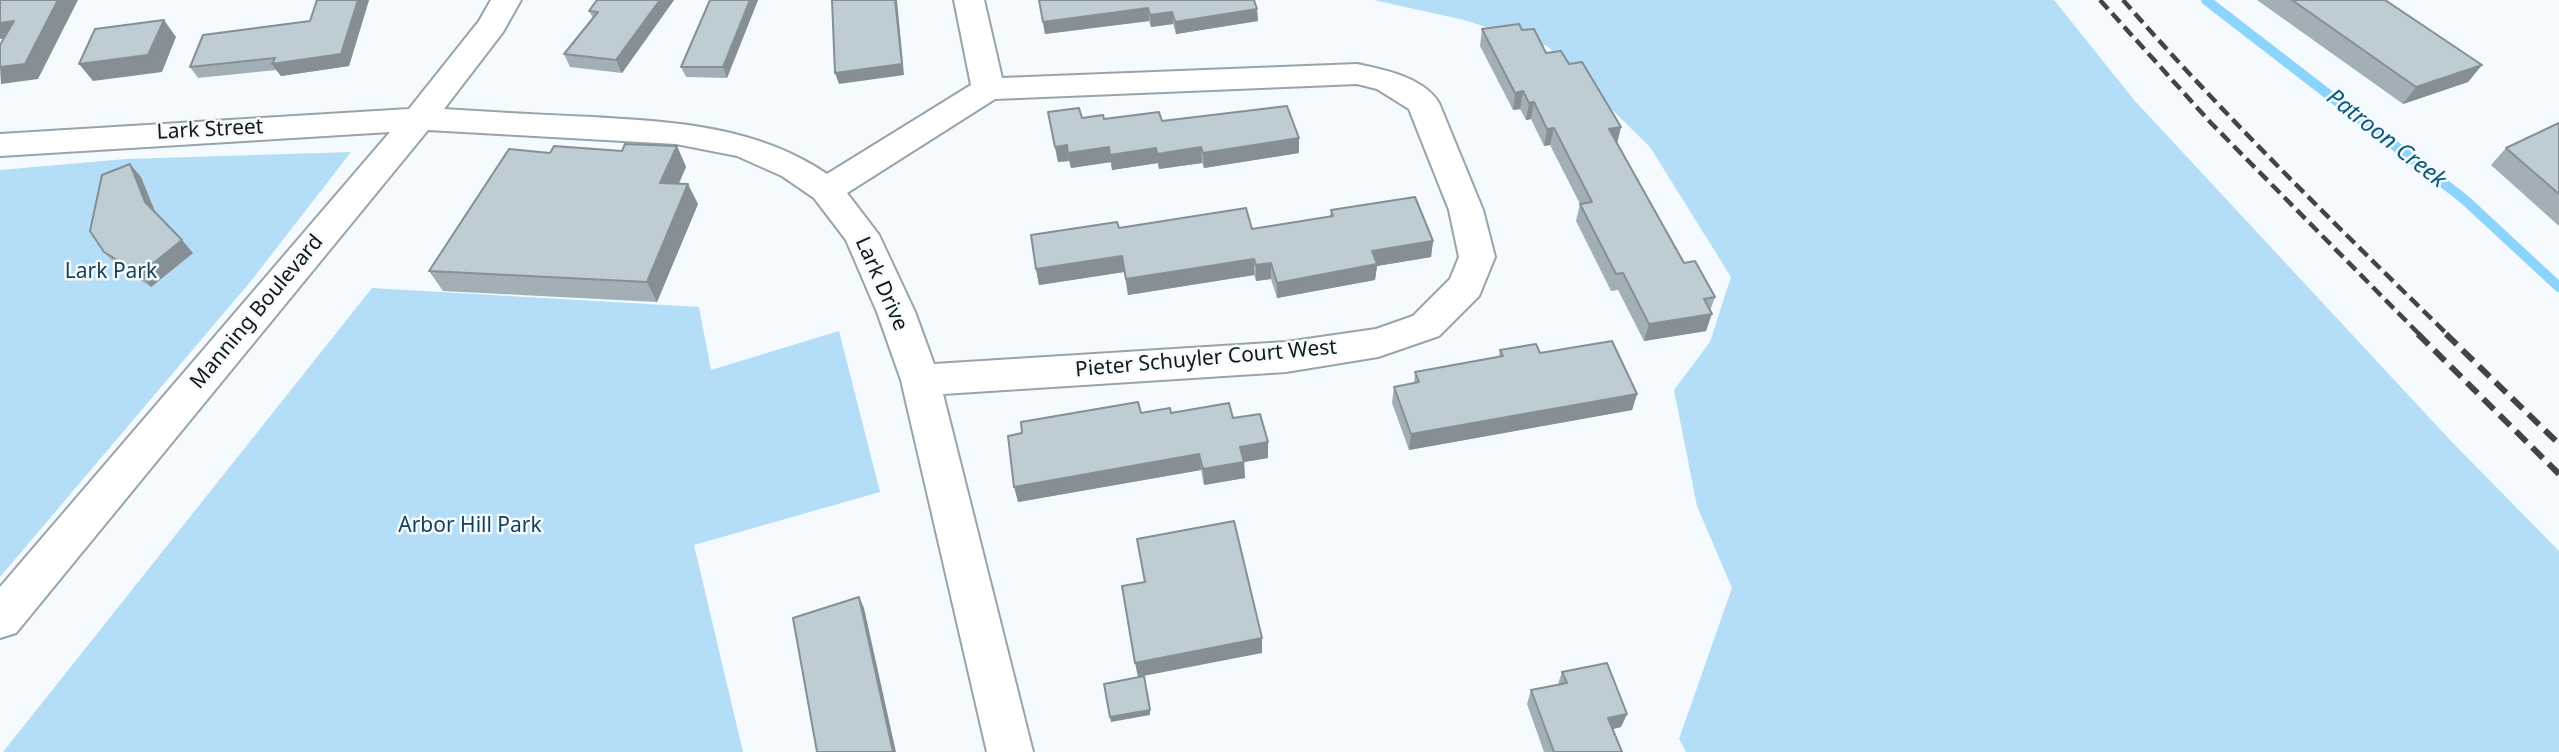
<!DOCTYPE html>
<html>
<head>
<meta charset="utf-8">
<style>
	body { margin:0 }
	canvas { display:block; background:#f4fafd }
</style>
</head>
<body>
<canvas width="2559" height="752"></canvas>
<script>
const c = document.querySelector('canvas').getContext('2d');
c.lineJoin = 'round';
function paint(path, color) { c.fillStyle = color; c.fill(path, 'evenodd'); }
function strokePath(path, color, width, dash) { c.strokeStyle = color; c.lineWidth = width; c.lineCap = dash ? 'butt' : 'round'; c.setLineDash(dash || []); c.stroke(path); }
function drawText(font, color, halo, rows, align = 'center') {
  c.font = font + ' "Noto Sans",sans-serif'; c.lineWidth = 5; c.setLineDash([]); c.textBaseline = 'middle'; c.strokeStyle = halo; c.fillStyle = color; for (const [text, x, y, turn = 0] of rows) {
    c.save(); c.translate(x, y); c.rotate((+turn || 0) * Math.PI / 180); c.textAlign = isNaN(turn) ? turn : align; if (halo) c.strokeText(text, 0, 0); c.fillText(text, 0, 0); c.restore();
  }
}
paint(new Path2D(`
	M1374,0H2054L2135,101L2451,441L2559,551V752H1686L1679,739L1732,588L1697,506L1674,390L1710,342L1731,277L1650,147L1547,46L1464,20Z
	M351,152L251,281L0,577V170L126,159Z
	M372,288L699,307L711,370L839,331L880,492L694,545L743,752H3Z`), '#b4def7');
strokePath(new Path2D(`
	M2206,0L2464,199L2559,287`), '#8bd4fc', 10);
const minor = new Path2D(`
	M491,0H521L503,32L444,109C493,112 543,115 592,117C675,122 756,126 827,174L971,85L954,0H984L1002,78L1357,64C1385,70 1423,77 1439,103L1483,210L1495,257L1479,296L1439,336L1378,357L1286,372L943,394L1033,752H987L901,380L877,312L846,240L814,198L782,176L737,156L676,144L428,130L16,633L0,638V587L390,132L0,156V134L409,109L479,21ZM1357,84L1377,89L1409,109L1449,210L1459,257L1450,279L1413,316L1376,329L1286,342L934,364L915,312L879,235L847,193L995,99Z`);
strokePath(minor, '#97a4ac', 4);
paint(minor, '#fff');
strokePath(new Path2D(`
	M2100,0L2211,123L2420,335
	M2123,0C2226,118 2337,226 2448,335`), '#404548', 4.5, [12, 6]);
strokePath(new Path2D(`
	M2418,334L2559,474
	M2446,334L2559,444`), '#404548', 6, [15, 8]);
paint(new Path2D(`
	M317,0H369L349,66L281,76L276,70L198,78L190,67L310,21Z
	M597,0H674L622,73L570,67L564,54L593,18L589,11Z
	M710,0H758L727,78L686,77L681,67Z
	M1039,0L1257,9L1258,21L1176,34L1173,24L1151,27L1149,21L1045,34Z
	M2257,0H2385L2482,65L2468,82L2403,104Z
	M1482,29L1522,30L1546,53L1617,144L1684,263L1715,297L1710,311L1706,331L1644,341L1618,290L1611,291L1576,221L1580,204L1550,145L1544,146L1531,119L1526,120L1520,109L1513,110L1480,46Z
	M1048,112L1082,118L1162,121L1299,138V153L1204,168L1202,163L1159,169L1158,163L1112,170L1111,162L1071,168L1069,161L1058,162Z
	M2559,123V226L2491,165L2506,148Z
	M677,146L686,167L679,184L698,204L657,302L443,291L429,271L622,151Z
	M141,177L155,212L193,253L151,287L115,264L104,252Z
	M1331,210L1433,241L1431,257L1377,266L1375,280L1277,298L1271,279L1256,281L1254,275L1128,295L1124,272L1039,285L1036,269L1119,228L1252,229L1330,217Z
	M1500,350L1540,353L1637,394L1632,410L1409,450L1392,403L1394,387L1414,383L1415,372L1499,357Z
	M1171,413L1233,418L1268,442V458L1244,462L1245,478L1204,485L1201,470L1018,502Z
	M1562,672L1627,714L1621,727L1613,729L1622,752H1544L1527,704L1531,690L1558,684Z`), '#a3afb6');
paint(new Path2D(`
	M58,0H78L38,79L1,84L0,67Z
	M358,0H369L349,66L281,76L272,64Z
	M660,0H674L622,73L616,60Z
	M750,0H758L727,78L723,67Z
	M895,0H897L904,75L839,84L835,73Z
	M1148,8L1149,21L1045,34L1043,22Z
	M1257,9L1258,21L1176,34L1175,22Z
	M1172,12L1173,24L1151,27L1150,15Z
	M164,20L176,37L162,72L93,81L79,64Z
	M14,21L26,36L0,39V23Z
	M2482,65L2468,82L2403,104L2416,87Z
	M1523,91L1520,109L1513,110L1515,93Z
	M1534,102L1531,119L1526,120L1529,103Z
	M1621,127L1617,144L1609,129Z
	M1554,128L1550,145L1544,146L1547,129Z
	M1299,138V153L1204,168L1203,153Z
	M1067,145L1069,161L1058,162L1055,147Z
	M677,146L686,167L669,203L660,183Z
	M1109,147L1111,162L1071,168L1068,153Z
	M1201,147L1202,163L1159,169L1157,154Z
	M1156,148L1158,163L1112,170L1110,155Z
	M130,164L141,177L156,214L145,202Z
	M688,184L698,204L657,302L647,282Z
	M182,240L193,253L151,287L140,274Z
	M1433,241L1431,257L1377,266L1375,280L1277,298V283L1372,251Z
	M1122,256L1124,272L1039,285L1036,269Z
	M1254,259V275L1128,295L1126,279Z
	M1271,263V279L1256,281V265Z
	M1712,314L1706,331L1644,341L1649,324Z
	M1637,394L1632,410L1409,450L1411,434Z
	M1268,442V458L1244,462L1245,478L1204,485L1203,469L1240,447Z
	M1199,454L1201,470L1018,502L1014,487Z
	M859,597L864,608L896,752H893Z
	M1262,638V653L1138,677L1135,663Z
	M1150,710V715L1111,722L1110,717Z
	M1627,714L1621,727L1603,731L1608,718Z`), '#858f94');
const building = new Path2D(`
	M0,0H58L25,64L0,67V45L14,21L0,23Z
	M317,0H358L341,54L272,64L275,58L190,67L203,35L310,21Z
	M597,0H660L616,60L564,54L598,12L589,11Z
	M710,0H750L723,67H681Z
	M832,0H895L902,64L835,73Z
	M1039,0H1254L1257,9L1175,22L1172,12L1150,15L1148,8L1043,22Z
	M2292,0H2385L2482,65L2416,87Z
	M164,20L148,55L79,64L95,29Z
	M1519,24L1522,30L1534,29L1546,53L1561,51L1569,64L1582,62L1621,127L1609,129L1684,263L1695,261L1715,297L1704,299L1712,314L1649,324L1623,273L1616,274L1580,204L1592,202L1554,128L1547,129L1534,102L1529,103L1523,91L1515,93L1482,29Z
	M1287,106L1299,138L1203,153L1201,147L1157,154L1156,148L1110,155L1109,147L1068,153L1067,145L1055,147L1048,112L1079,108L1082,118L1103,115L1104,119L1159,112L1162,121Z
	M2559,123V194L2506,148Z
	M625,144L677,146L660,183L688,184L647,282L429,271L509,149L550,153L554,146L622,151Z
	M130,164L145,202L182,240L140,274L104,252L90,231L102,175Z
	M1415,197L1433,241L1372,251L1377,264L1277,283L1271,263L1256,265L1254,259L1126,279L1122,256L1036,269L1031,235L1117,222L1119,228L1246,208L1252,229L1333,216L1331,210Z
	M1612,341L1637,394L1411,434L1394,387L1419,382L1415,372L1503,356L1500,350L1536,344L1540,353Z
	M1138,402L1141,413L1170,408L1171,413L1229,403L1233,418L1260,414L1268,442L1240,447L1244,462L1203,469L1199,454L1014,487L1008,436L1022,433L1021,422Z
	M1234,521L1262,638L1135,663L1122,586L1145,582L1137,539Z
	M859,597L893,752H817L793,618Z
	M1607,663L1627,714L1608,718L1622,752H1554L1531,690L1567,683L1562,672Z
	M1144,676L1150,710L1110,717L1104,684Z`);
paint(building, '#beccd4');
strokePath(building, '#858f94', 2);
drawText('21px', '#13181b', '#f4fafd', [
	["Lark Street",210,130,-3],
	["Lark Drive",881,284,66],
	["Manning Boulevard",257,312,-50],
	["Pieter Schuyler Court West",1206,359,-5]
]);
drawText('21px', '#153f54', '#f4fafd', [
	["Lark Park",111,272],
	["Arbor Hill Park",470,526]
]);
drawText('italic 23px', '#0a597a', '#f4fafd', [
	["Patroon Creek",2386,139,38]
]);
</script>
</body>
</html>
